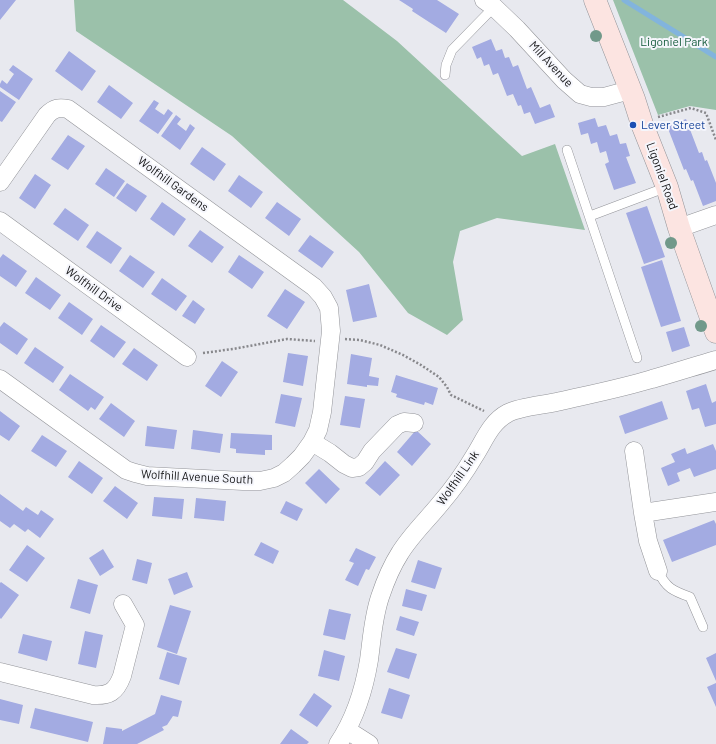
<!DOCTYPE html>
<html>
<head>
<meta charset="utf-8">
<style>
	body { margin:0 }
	canvas { display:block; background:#e8e9ef }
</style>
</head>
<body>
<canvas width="716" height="744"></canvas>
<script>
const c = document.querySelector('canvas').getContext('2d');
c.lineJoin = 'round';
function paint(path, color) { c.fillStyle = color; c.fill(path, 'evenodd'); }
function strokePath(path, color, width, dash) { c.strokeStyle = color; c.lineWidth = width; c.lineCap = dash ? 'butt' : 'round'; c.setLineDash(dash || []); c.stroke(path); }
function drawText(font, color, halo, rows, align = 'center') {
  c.font = font + ' Barlow,sans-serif'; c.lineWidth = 4; c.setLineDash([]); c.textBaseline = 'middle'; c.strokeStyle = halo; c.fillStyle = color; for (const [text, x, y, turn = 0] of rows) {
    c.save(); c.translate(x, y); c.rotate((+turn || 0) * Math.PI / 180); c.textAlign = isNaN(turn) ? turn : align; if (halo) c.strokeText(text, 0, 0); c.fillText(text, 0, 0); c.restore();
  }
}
paint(new Path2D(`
	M74,0H343L397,41L522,156L555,144L585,230L497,218L460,231L453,262L463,320L447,335L408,313L359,252L232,136L76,31Z
	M613,0H716V110L690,106L658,115Z`), '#9bc1aa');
strokePath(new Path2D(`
	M624,0L716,57`), '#82b4dd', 5);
paint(new Path2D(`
	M0,0H16L0,20Z
	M399,0H437L459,14L446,33L412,11L413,9Z
	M491,39L496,51L502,49L505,58L509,57L513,67L518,65L527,89L531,87L540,108L550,104L555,117L535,124L530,112L524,114L521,105L518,106L513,94L507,96L498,73L493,75L489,64L484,66L481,57L477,59L472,47Z
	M69,51L96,71L82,91L55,71Z
	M13,65L33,79L19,100L0,87V84L2,80L7,84L14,74L9,70Z
	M109,85L133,103L121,119L97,102Z
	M0,91L16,102L2,122L0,121Z
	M154,100L159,103L155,109L164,115L168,109L173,113L158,134L139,121Z
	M176,115L181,119L177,124L186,131L190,124L195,128L180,150L161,136Z
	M595,118L598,127L606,125L610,136L617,134L620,144L626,143L630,156L626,157L636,183L614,190L605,164L609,162L606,151L600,153L597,142L591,144L588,133L581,135L578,123Z
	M686,119L699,153L702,152L705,161L707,160L716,183V201L703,206L693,180L691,181L686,169L684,170L667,126Z
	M68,135L85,146L68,170L51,159Z
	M202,147L226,164L214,181L190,164Z
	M106,168L125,181L114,197L95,184Z
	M35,174L51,185L35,209L19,198Z
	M239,175L263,192L251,208L228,191Z
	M127,183L147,196L136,212L116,198Z
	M162,202L186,219L174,236L150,219Z
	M277,202L301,219L289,236L265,218Z
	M647,206L665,257L644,264L626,213Z
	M65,208L89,225L78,241L53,224Z
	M200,230L224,247L212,263L188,246Z
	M97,231L122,248L111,264L86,247Z
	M310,235L334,252L322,268L298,251Z
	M3,254L27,271L16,287L0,276V258Z
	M130,255L155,272L143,288L119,271Z
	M239,255L264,272L252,289L228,272Z
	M662,260L681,321L661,327L641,267Z
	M36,277L61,295L50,310L25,293Z
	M162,278L187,296L176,311L151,294Z
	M369,284L377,317L353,322L346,290Z
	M285,289L305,302L287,329L267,316Z
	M193,300L205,309L195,324L182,316Z
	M69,302L93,319L82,335L58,318Z
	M4,322L28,339L17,355L0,343V327Z
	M101,325L126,342L114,358L90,341Z
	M684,327L690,346L672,352L666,332Z
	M35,347L64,367L53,383L24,363Z
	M134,348L158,365L147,381L122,364Z
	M288,353L308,356L303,386L283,382Z
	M351,354L372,358L369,376L379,378L378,386L367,385V387L347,384Z
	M222,361L238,372L221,397L205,386Z
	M70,374L104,397L95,410L91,407L88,411L59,390Z
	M396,375L438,388L433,405L425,402L424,405L396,397L397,394L391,392Z
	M706,384L712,403L716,401V424L705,427L699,408L692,410L686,391Z
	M281,394L302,398L295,427L275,423Z
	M345,396L365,399L360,428L340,425Z
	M662,401L668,419L625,434L619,416Z
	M111,403L135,421L124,437L99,419Z
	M0,411L20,426L9,441L0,435Z
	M147,426L177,430L174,449L145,446Z
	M193,430L223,434L220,453L191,449Z
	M416,430L431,444L412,466L397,452Z
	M231,433L272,435V450H265V455L236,453V449L230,448Z
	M42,435L67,451L56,467L31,451Z
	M713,444L716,451V469L694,477L690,468L677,473L680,481L668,486L661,468L675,462L671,454L685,448L687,454Z
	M79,461L103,478L92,494L68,477Z
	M385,461L400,475L380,496L365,483Z
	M319,469L340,489L326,504L305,483Z
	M115,486L138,503L127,519L103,501Z
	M0,494L23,511L26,507L38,515L41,510L54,519L40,538L28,529L25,532L14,524L10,528L0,521Z
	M154,497L184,499L182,519L152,516Z
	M196,498L226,501L224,521L194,518Z
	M286,501L303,509L297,521L280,513Z
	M714,520L716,524V545L672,562L663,540Z
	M261,542L279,551L273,564L254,555Z
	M27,545L45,558L27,582L9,570Z
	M356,548L376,557L369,570L366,569L358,586L345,580L354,563L349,561Z
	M103,549L114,567L100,576L89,558Z
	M137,559L152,563L147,584L132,580Z
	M418,560L442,568L435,589L411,582Z
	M187,572L193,587L174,595L168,579Z
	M78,579L98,585L90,614L70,608Z
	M1,582L19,595L1,619L0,618V583Z
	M406,589L427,595L422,611L402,606Z
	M170,605L191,611L177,654L157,647Z
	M329,609L351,614L345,640L323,635Z
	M400,616L419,622L414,636L396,630Z
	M85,631L103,635L96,668L78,664Z
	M23,634L52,641L47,661L18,653Z
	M396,648L417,654L409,679L387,672Z
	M324,650L345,656L339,681L318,676Z
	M167,652L187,658L179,685L159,679Z
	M716,653V681L706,658Z
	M716,683V707L707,687Z
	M389,688L410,695L402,719L381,713Z
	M314,693L332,706L317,727L299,715Z
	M161,695L182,701L178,717L173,716L167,725L162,727L164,730L137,744H103L106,727L122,729V731L155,714Z
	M0,699L23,705L19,724L0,720Z
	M35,708L93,722L88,742L30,728Z
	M291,729L309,742L307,744H280Z`), '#a3abe2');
const lane = new Path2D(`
	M445,75L446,65L452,50L494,7
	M567,150L637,358
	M590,216L667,187
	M658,571C666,588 673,591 690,597L703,627`);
const street = new Path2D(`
	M484,0L494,7L517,29L564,80L580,94L591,97H604L630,90
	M0,182L47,115C54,108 59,107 68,109L314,287L323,297L329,308L331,331L322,412L318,430L312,442L302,456L293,465L284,473L274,478L260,481H243L147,476L135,473L126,470L0,379
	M0,221L187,357
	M679,228L716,215
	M312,442L330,453L344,464L352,468L359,467L365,462L372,451L397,425L404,422L414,423
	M634,451L643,513L648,541L658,571
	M643,513L716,502
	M0,672L93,695C109,696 116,692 122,676L135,625L123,604
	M347,730L369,744
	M338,744C355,719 364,690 369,660C372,638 373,618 380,597C385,582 391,567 400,553C411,535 427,520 440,504C453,489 465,472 475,455C485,439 491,422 508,413C522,406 546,405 561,401C592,394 622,388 652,379C674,373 695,366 716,360`);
const secondary = new Path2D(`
	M595,0L634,99L642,124L667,187L679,228L716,332`);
strokePath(lane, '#939499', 10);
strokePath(street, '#939499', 19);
strokePath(secondary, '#939499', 23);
strokePath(new Path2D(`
	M658,117L691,108L706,113L716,140
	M345,339L360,340L380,345L403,355L421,365L439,377L447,387L451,395L484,411
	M203,353L233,349L287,339L315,341`), '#88888c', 2.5, [2, 2]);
strokePath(lane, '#fff', 9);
strokePath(street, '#fff', 18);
strokePath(secondary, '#fce4e1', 22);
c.fillStyle = '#71998a';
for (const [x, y] of [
	[596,36],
	[671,243],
	[701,326]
]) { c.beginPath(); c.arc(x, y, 6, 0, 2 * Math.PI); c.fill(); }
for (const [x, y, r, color] of [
	[633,125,4,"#1a4fb4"]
]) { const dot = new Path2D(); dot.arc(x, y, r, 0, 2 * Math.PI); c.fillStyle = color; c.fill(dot); strokePath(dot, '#f5f6fc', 1.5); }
drawText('12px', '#105838', '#f5f6fc', [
	["Ligoniel Park",674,42]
]);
drawText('12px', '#141416', '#f5f6fc', [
	["Mill Avenue",551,64,47],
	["Ligoniel Road",662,176,70],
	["Wolfhill Gardens",173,184,36],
	["Wolfhill Drive",94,289,36],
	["Wolfhill Avenue South",197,477,3],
	["Wolfhill Link",458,478,-55]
]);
drawText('12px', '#164399', '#f5f6fc', [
	["Lever Street",641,125]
], 'left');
</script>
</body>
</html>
